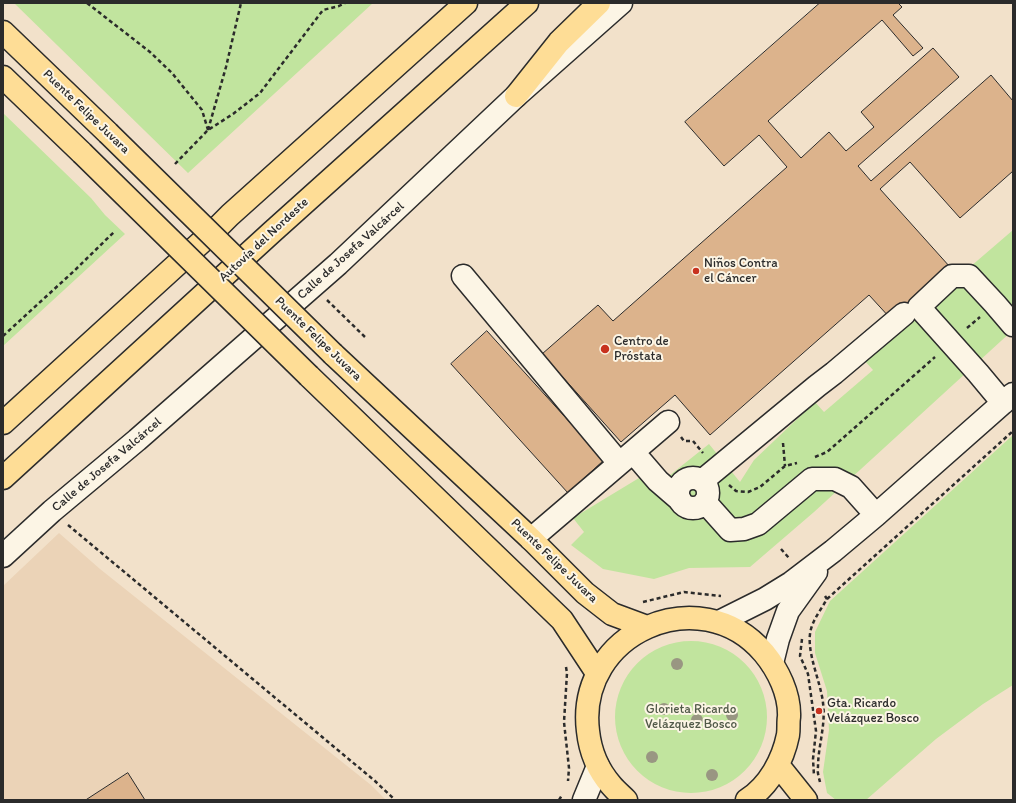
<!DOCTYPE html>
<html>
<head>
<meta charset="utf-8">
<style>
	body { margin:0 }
	#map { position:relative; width:1016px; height:803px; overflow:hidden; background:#f2e1ca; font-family:Itim,sans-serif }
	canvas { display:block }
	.frame { position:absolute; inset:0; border:4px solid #2b2b2b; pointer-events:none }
</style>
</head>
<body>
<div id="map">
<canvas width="1016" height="803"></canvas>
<div class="frame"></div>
</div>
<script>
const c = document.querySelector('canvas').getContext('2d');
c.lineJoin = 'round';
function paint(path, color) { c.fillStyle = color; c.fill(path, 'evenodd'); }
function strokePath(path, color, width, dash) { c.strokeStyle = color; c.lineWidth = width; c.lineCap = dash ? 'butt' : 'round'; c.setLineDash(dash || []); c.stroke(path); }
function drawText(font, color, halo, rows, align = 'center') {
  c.font = font + ' Itim,sans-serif'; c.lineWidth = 4; c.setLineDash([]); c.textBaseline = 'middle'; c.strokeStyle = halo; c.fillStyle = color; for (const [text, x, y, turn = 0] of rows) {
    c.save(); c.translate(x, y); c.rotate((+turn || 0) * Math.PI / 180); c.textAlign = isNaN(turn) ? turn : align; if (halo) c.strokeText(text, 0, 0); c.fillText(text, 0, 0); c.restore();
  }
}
paint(new Path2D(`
	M59,533L100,569L371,785L386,800H3V586Z`), '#ebd3b7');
paint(new Path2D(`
	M14,3H373L188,173Z
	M3,113L91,198L105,215L125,234L3,346Z
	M1013,230V330L814,512L750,567L689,568L654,579L603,569L571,545L584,532L573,518L639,478L665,479L709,444L740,482L754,460L815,402L824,412L873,370L863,359Z
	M1013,435V685L983,704L936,739L866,800H836L827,793L823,772L829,730L827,691L815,653V632L830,601Z
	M615 717a76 76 0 1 1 152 0a76 76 0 1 1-152 0Z`), '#c1e49e');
const building = new Path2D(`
	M820,3H898L902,7L893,15L923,48L913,56L882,20L768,121L801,158L829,132L846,151L874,127L861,112L933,48L959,77L858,166L871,181L991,75L1013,101V171L960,218L910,162L880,189L950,267L891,319L869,295L710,435L675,395L621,442L542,354L598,305L613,321L787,167L759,135L724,166L685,122Z
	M487,331L604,460L568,493L451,364Z
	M128,773L145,800H86Z`);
paint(building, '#dcb38c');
strokePath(building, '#2b2b2b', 1);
const minor = new Path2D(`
	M463,276L619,463
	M1003,403L978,373L919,307L952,276H969L995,304L1013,325
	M633,452L658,481L680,500
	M678 493a15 15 0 1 1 30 0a15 15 0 1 1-30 0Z
	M702,481L817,386L834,373L904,314
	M705,502L730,530L744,529L758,524L812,479H835L851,487L876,515
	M531,539L668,422
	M3,556L52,511L137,440L338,264L516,96L621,3
	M719,622L765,599L791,583L833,551L876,515L1013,394
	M772,663L778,639L788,611L816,572
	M584,800L598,766`);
const major = new Path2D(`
	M3,32L108,133
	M3,77L82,153
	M333,354L531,539L585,593L612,614L647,627
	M309,376L562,620L597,673
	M778,765L806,800
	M626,800C621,795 616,791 611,785C598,770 590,750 588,731C576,633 700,578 764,653C778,670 790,694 789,717C788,722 789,729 788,735C783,760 769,786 747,800`);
const highway = new Path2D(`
	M516,96L559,42L599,3
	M3,423L218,227L230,215L466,3
	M3,478L272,232L527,3`);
strokePath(minor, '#2b2b2b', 25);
strokePath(major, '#2b2b2b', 25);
strokePath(highway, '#2b2b2b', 25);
strokePath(new Path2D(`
	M87,3L150,52L172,73L202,110L208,130
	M208,130L226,67L241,3
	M175,164L208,130L233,114L260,93L323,10L339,6L345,3
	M327,300L367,339
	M967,328L980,317
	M3,336L74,271L115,231
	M681,437L684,441H693L703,453
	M783,443L785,466
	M815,457L827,452L935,357
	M729,485L736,491L748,492L760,487L785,466L797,463
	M68,525L375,781L395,800
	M781,549L789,558
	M827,599L1013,431
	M643,602L684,592L721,596
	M802,639L800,656L808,674L816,731L813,759L814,776
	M566,667L567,673L564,722L569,768L568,781
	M820,782C819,778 817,772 818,767C818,746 826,725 823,703C821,682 805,650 811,629C814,618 822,608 827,599L825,596
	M559,800L562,795`), '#2b2b2b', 2.5, [4, 3]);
strokePath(minor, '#fcf5e5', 22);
strokePath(major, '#fedd96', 22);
strokePath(highway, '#fedd96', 22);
const majorBridge = new Path2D(`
	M108,133L333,354
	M82,153L309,376`);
strokePath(majorBridge, '#2b2b2b', 25, []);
strokePath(majorBridge, '#fedd96', 22);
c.fillStyle = '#999682';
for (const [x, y] of [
	[677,664],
	[664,709],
	[732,715],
	[697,720],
	[652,757],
	[712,775]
]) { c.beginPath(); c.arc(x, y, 6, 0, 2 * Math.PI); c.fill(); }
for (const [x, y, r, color] of [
	[696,271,4,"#c8321e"],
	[605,349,5,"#c8321e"],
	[819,711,4,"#c8321e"]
]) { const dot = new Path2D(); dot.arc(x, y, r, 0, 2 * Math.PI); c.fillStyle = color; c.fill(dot); strokePath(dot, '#fcf5e5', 1.5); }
drawText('13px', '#2b2b2b', '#fcf5e5', [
	["Puente Felipe Juvara",86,112,44],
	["Autovía del Nordeste",264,240,-43],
	["Calle de Josefa Valcárcel",351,251,-42],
	["Puente Felipe Juvara",318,339,44],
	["Calle de Josefa Valcárcel",107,465,-40],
	["Puente Felipe Juvara",554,561,44]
]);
drawText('13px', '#2b2b2b', '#fcf5e5', [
	["Niños Contra",704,264],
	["el Cáncer",704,279],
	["Centro de",614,342],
	["Próstata",614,357],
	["Gta. Ricardo",827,704],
	["Velázquez Bosco",827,719]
], 'left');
drawText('13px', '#505948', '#fcf5e5', [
	["Glorieta Ricardo",691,710],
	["Velázquez Bosco",691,725]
]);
</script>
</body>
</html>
